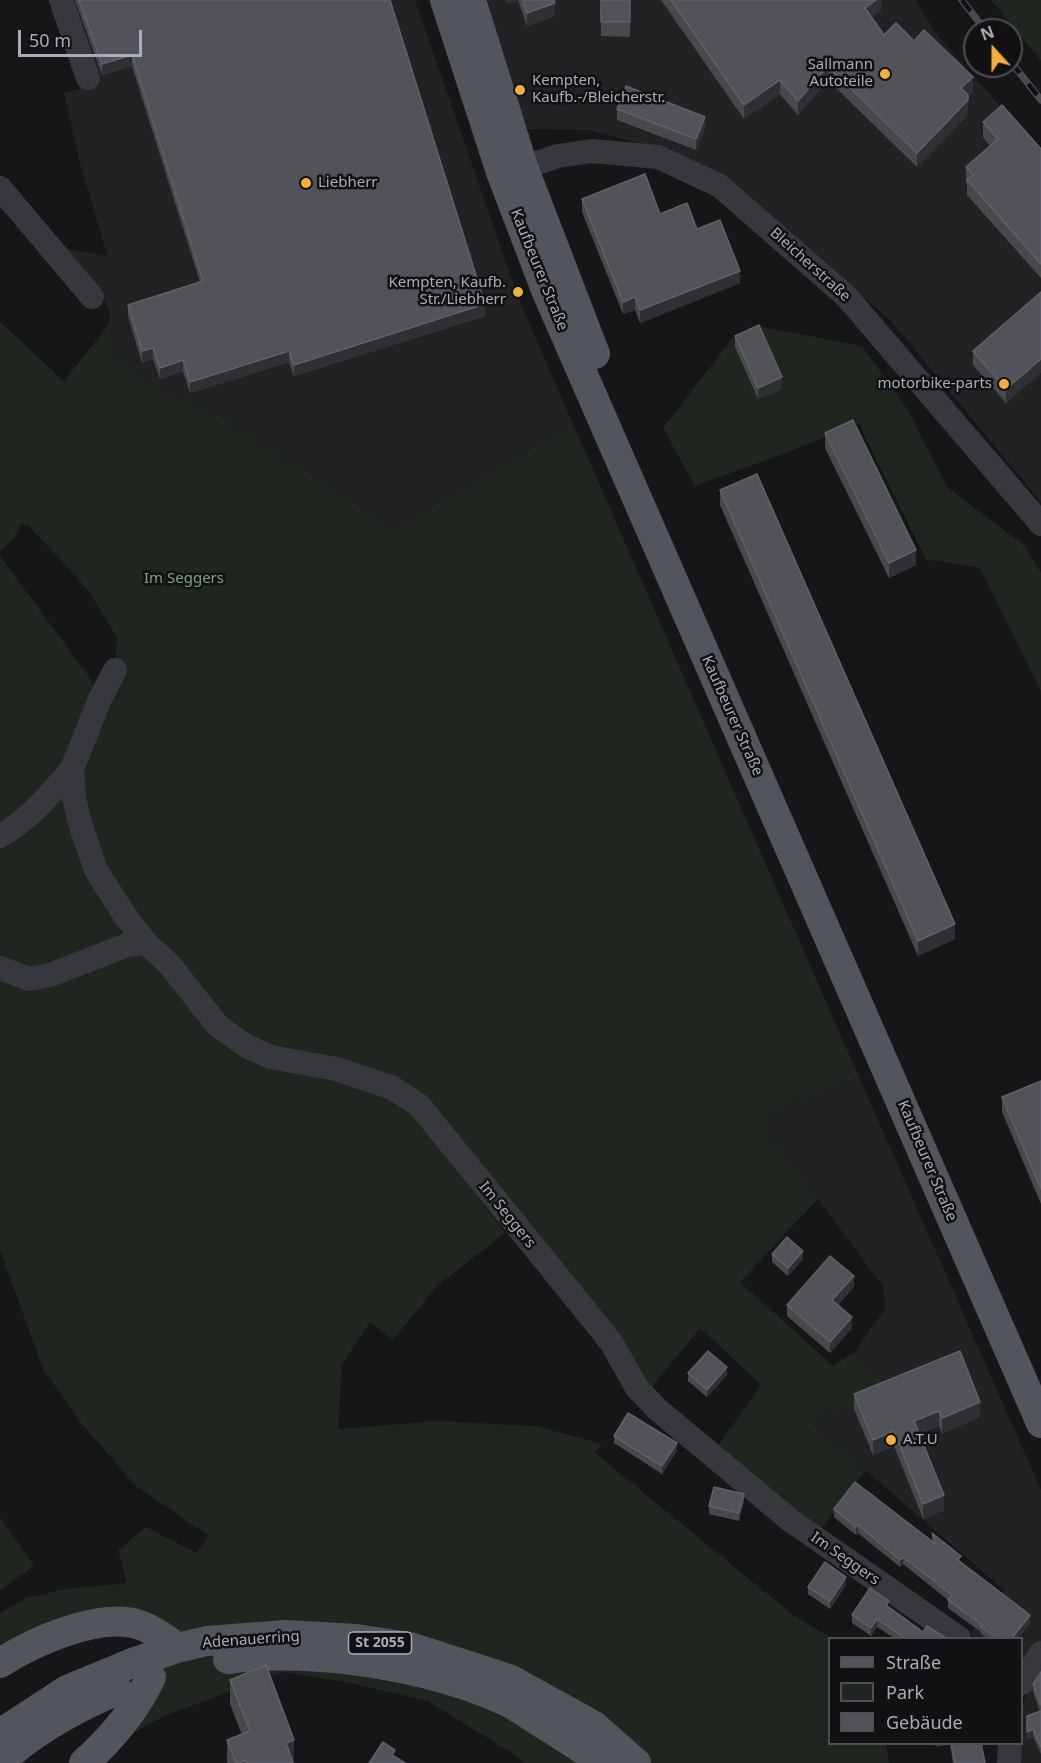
<!DOCTYPE html>
<html>
<head>
<meta charset="utf-8">
<style>
	body { margin:0 }
	#map { position:relative; width:1041px; height:1763px; overflow:hidden; background:#161618; font-family:"Noto Sans",sans-serif }
	canvas { display:block }
	.legend { position:absolute; left:828px; top:1637px; width:195px; height:108px; box-sizing:border-box; background:#111113; border:2px solid #4d4f55; margin:0; padding:8px 10px; list-style:none; font-size:18px; color:#a8adb8 }
	.legend li { display:flex; align-items:center; gap:12px; height:30px }
	.legend b { width:30px; border:2px solid #4d4f55 }
	.north { position:absolute; left:963px; top:18px; width:60px; height:60px; box-sizing:border-box; background:#111113; border:2px solid #4d4f55; border-radius:50%; rotate:339deg; font-size:16px; font-weight:700; line-height:24px; text-align:center; color:#a8adb8 }
	.north::after { content:''; display:block; margin:auto; width:21px; height:27px; background:#f2b134; clip-path:polygon(50% 0,100% 100%,50% 72%,0 100%) }
	.scale { position:absolute; left:18px; top:30px; width:124px; height:27px; box-sizing:border-box; border:3px solid #a8adb8; border-top:0; padding-left:8px; font-size:18px; line-height:21px; white-space:nowrap; color:#a8adb8; -webkit-text-stroke:4px #111113; paint-order:stroke }
</style>
</head>
<body>
<div id="map">
<canvas width="1041" height="1763"></canvas>
<ul class="legend">
<li><b style="height:8px;background:#53555c"></b>Straße</li>
<li><b style="height:16px;background:#1e261f"></b>Park</li>
<li><b style="height:16px;background:#525359"></b>Gebäude</li>
</ul>
<div class="north">N</div>
<div class="scale">50 m</div>
</div>
<script>
const c = document.querySelector('canvas').getContext('2d');
c.lineJoin = 'round';
function paint(path, color) { c.fillStyle = color; c.fill(path, 'evenodd'); }
function strokePath(path, color, width, dash) { c.strokeStyle = color; c.lineWidth = width; c.lineCap = dash ? 'butt' : 'round'; c.setLineDash(dash || []); c.stroke(path); }
function drawText(font, color, halo, rows, align = 'center') {
  c.font = font + ' "Noto Sans",sans-serif'; c.lineWidth = 5; c.setLineDash([]); c.textBaseline = 'middle'; c.strokeStyle = halo; c.fillStyle = color; for (const [text, x, y, turn = 0] of rows) {
    c.save(); c.translate(x, y); c.rotate((+turn || 0) * Math.PI / 180); c.textAlign = isNaN(turn) ? turn : align; if (halo) c.strokeText(text, 0, 0); c.fillText(text, 0, 0); c.restore();
  }
}
paint(new Path2D(`
	M72,0H415L519,300L573,424L393,529L234,422L161,391L141,378L124,360L103,332L111,318L102,292L66,248L108,257L81,167L64,93L98,83Z
	M487,0H915L938,36L1041,152V502L893,323L737,184L675,153L589,130L524,129Z
	M859,1077L1041,1490V1763H1017L1022,1744V1710L1029,1686L1022,1679V1638H975L970,1634L1004,1590L811,1423L889,1392L854,1352L886,1308L883,1287L759,1119Z`), '#222225');
paint(new Path2D(`
	M991,0H1041V61Z
	M0,322L64,381L103,332L124,360L141,378L161,391L234,422L393,529L573,424L859,1077L760,1119L818,1199L740,1282L833,1366L854,1352L889,1392L811,1423L866,1470L818,1533L715,1450L761,1385L700,1328L648,1392L424,1102L250,1044L130,914L87,822L82,763L115,669L117,637L87,589L28,525L22,524L13,539L0,551Z
	M763,327L862,346L908,410L947,487L1026,547L1041,573V691L980,568L936,560L927,561L862,431L861,423L788,452L695,486L663,428L732,339Z
	M0,556L93,682L91,701L64,765L0,829Z
	M61,788L126,938L28,973L0,960V842Z
	M145,951L213,1029L392,1098L414,1113L505,1233L438,1285L393,1340L370,1322L342,1364L338,1429L437,1421L536,1426L602,1444L595,1453L793,1615L831,1638H830V1744H886L889,1763H524L515,1755L428,1701L346,1682L282,1672L162,1717L117,1742L151,1677L135,1611L0,1649V1613L26,1598L71,1588L127,1583L118,1550L146,1527L196,1553L209,1536L136,1486L82,1424L43,1369L0,1250V976Z
	M0,1517L34,1566L0,1590Z`), '#1e261f');
strokePath(new Path2D(`
	M61,0L88,78
	M507,173L558,156L592,151L658,157L720,186L847,297L1041,524
	M0,188L92,297
	M115,670L99,701L72,769L74,797L80,824L96,870L126,917L146,943L169,964L218,1026L248,1047L271,1057L336,1069L393,1088L419,1105L611,1342L637,1388L657,1409L790,1520L959,1638
	M0,836C30,819 50,794 72,769
	M0,968L29,979L50,975L127,945L146,943
	M1022,1683L1041,1653
	M1009,1763L1010,1744`), '#37383d', 24);
strokePath(new Path2D(`
	M445,0L502,175L546,290L1041,1423
	M471,0L523,167L595,354
	M228,1659C314,1648 426,1665 506,1701C517,1706 527,1714 537,1720C559,1734 581,1747 602,1763
	M0,1663C33,1642 93,1615 133,1623C150,1627 164,1637 177,1648
	M0,1734L67,1690L132,1663L177,1648L207,1641L285,1635L356,1639L410,1647L509,1679L594,1726L636,1763
	M0,1762C35,1730 75,1708 118,1690
	M84,1763C112,1738 135,1711 151,1677`), '#53555c', 30);
const rail = new Path2D(`
	M962,0L985,30
	M1011,62L1041,100`);
strokePath(rail, '#4a4c52', 7);
strokePath(rail, '#111113', 4.5, [14]);
paint(new Path2D(`
	M75,0H390L485,316L294,376L289,362L190,393L183,371L160,379L153,359L142,363L128,316V305L200,282L132,66L102,75Z
	M507,0H554L555,16L527,26L518,0L508,4Z
	M601,0H630V37L601,36Z
	M661,0H881V11L871,18L884,35L914,41L973,92L968,96V115L917,167L828,80L798,115L780,94L744,119Z
	M617,109L705,128L696,150L617,120Z
	M983,122L1041,149V278L967,195V184L966,182V167L990,146L983,137Z
	M582,199L660,214L697,229L740,283L640,323L635,310L623,314L582,212Z
	M1041,292V372L1006,403L973,365V351Z
	M735,336L782,389L758,399L735,347Z
	M825,433L916,565L889,578L825,448Z
	M720,490L955,939L918,956L720,505Z
	M1041,1081V1204L1002,1112V1097Z
	M772,1254L803,1259L788,1276L772,1262Z
	M854,1287L838,1305L852,1328L830,1353L787,1316V1305Z
	M688,1373L727,1375L707,1397L688,1381Z
	M854,1394L980,1417L942,1433L939,1426L919,1434L944,1510L923,1519L894,1446L873,1455L854,1409Z
	M614,1436L677,1451L662,1474L614,1443Z
	M744,1501L739,1521L709,1514V1506Z
	M834,1509L932,1542V1533L961,1563L1030,1623L1018,1638H987L981,1634V1632L948,1608V1600L903,1564L900,1567L858,1533L856,1535L834,1517Z
	M846,1585L830,1609L808,1594V1587Z
	M889,1607L923,1632L946,1638H894L877,1627L871,1636L852,1623V1615Z
	M1041,1672V1754L1033,1736L1027,1740V1716L1040,1711L1033,1692V1684Z
	M230,1680L294,1763H227V1740L242,1735L230,1704Z
	M935,1743H981L985,1763H953L950,1744L936,1747Z`), '#47494d');
paint(new Path2D(`
	M508,0H518L508,4Z
	M876,0H881V11L865,22V8Z
	M555,3V16L527,26V13Z
	M132,55V66L102,75V64Z
	M828,66V80L798,115V101Z
	M973,77V92L961,103V88Z
	M780,80V94L744,119V105Z
	M968,100V115L917,167V153Z
	M705,117V128L696,150V139Z
	M740,271V283L640,323V310Z
	M635,297V310L623,314V302Z
	M485,304V316L294,376V365Z
	M153,348V359L142,363V351Z
	M289,351V362L190,393V382Z
	M1041,359V372L1006,403V389Z
	M183,360V371L160,379V368Z
	M782,377V389L758,399V388Z
	M916,550V565L889,578V563Z
	M955,924V939L918,956V941Z
	M803,1251V1259L788,1276V1268Z
	M854,1276V1287L832,1311V1300Z
	M852,1317V1328L830,1353V1342Z
	M727,1367V1375L707,1397V1390Z
	M980,1402V1417L942,1433V1418Z
	M939,1411V1426L914,1436V1421Z
	M894,1431V1446L873,1455V1440Z
	M677,1443V1451L662,1474V1466Z
	M744,1494V1501L739,1521V1513Z
	M944,1495V1510L923,1519V1504Z
	M858,1525V1533L856,1535V1527Z
	M903,1557V1564L900,1567V1560Z
	M846,1577V1585L830,1609V1601Z
	M1030,1615V1623L1018,1638H1012Z
	M877,1619V1627L871,1636V1628Z
	M1033,1729V1736L1027,1740V1732Z
	M294,1740V1763L286,1743Z
	M936,1743H950V1744L936,1747Z`), '#2f3033');
const building = new Path2D(`
	M79,0H390L485,304L294,365L289,351L190,382L183,360L160,368L153,348L142,351L128,305L203,281L132,55L102,64Z
	M523,0H554L555,3L527,13Z
	M601,0H630V22H601Z
	M671,0H876L865,8L884,35L896,23L914,41L924,30L973,77L961,88L968,95V100L917,153L828,66L798,101L780,80L744,105Z
	M626,86L705,117L696,139L617,109Z
	M1002,105L1041,149V264L967,180L973,175L966,167L998,139L983,122Z
	M645,174L660,214L687,203L697,229L720,220L740,271L640,310L635,297L623,302L582,199Z
	M1041,292V359L1006,389L973,351Z
	M759,325L782,377L758,388L735,336Z
	M853,420L916,550L889,563L825,433Z
	M757,474L955,924L918,941L720,490Z
	M1041,1081V1189L1002,1097Z
	M787,1237L803,1251L788,1268L772,1254Z
	M830,1256L854,1276L832,1300L852,1317L830,1342L787,1305Z
	M708,1351L727,1367L707,1390L688,1373Z
	M960,1351L980,1402L942,1418L939,1411L914,1421L944,1495L923,1504L894,1431L873,1440L854,1394Z
	M628,1413L677,1443L662,1466L614,1436Z
	M855,1482L937,1545L932,1533L961,1556L958,1560L1030,1615L1012,1638H997L981,1627L982,1625L948,1600L952,1595L903,1557L900,1560L858,1525L856,1527L834,1509Z
	M714,1487L744,1494L739,1513L709,1506Z
	M825,1562L846,1577L830,1601L808,1587Z
	M870,1588L889,1601L886,1605L923,1632L927,1626L946,1638H905L877,1619L871,1628L852,1615Z
	M266,1665L294,1740L286,1743L293,1763H247L246,1760L236,1763L227,1740L250,1731L230,1680Z
	M1041,1672V1705L1033,1684Z
	M1041,1711V1747L1033,1729L1027,1732V1716Z
	M383,1742L395,1750L392,1755L405,1763H369Z
	M951,1743H981L985,1763H955Z`);
paint(building, '#525359');
strokePath(building, '#5f6168', 1.5);
for (const [x, y, r, color] of [
	[885,74,6,"#f2b134"],
	[520,90,6,"#f2b134"],
	[306,183,6,"#f2b134"],
	[518,292,6,"#f2b134"],
	[1004,384,6,"#f2b134"],
	[891,1440,6,"#f2b134"]
]) { const dot = new Path2D(); dot.arc(x, y, r, 0, 2 * Math.PI); c.fillStyle = color; c.fill(dot); strokePath(dot, '#111113', 2); }
for (const [x, y, w] of [
	[380,1643,63]
]) { const box = new Path2D(); box.roundRect(x - w / 2, y - 11, w, 22, 4.5); c.fillStyle = '#111113'; c.fill(box); strokePath(box, '#a8adb8', 1.5); }
drawText('bold 14px', '#a8adb8', null, [
	["St 2055",380,1643]
]);
drawText('15px', '#a8adb8', '#111113', [
	["Sallmann",873,65],
	["Autoteile",873,82],
	["Kempten,",532,81,"left"],
	["Kaufb.-/Bleicherstr.",532,98,"left"],
	["Liebherr",318,183,"left"],
	["Kempten, Kaufb.",506,283],
	["Str./Liebherr",506,300],
	["motorbike-parts",992,384],
	["A.T.U",903,1440,"left"]
], 'right');
drawText('15px', '#a8adb8', '#111113', [
	["Bleicherstraße",810,265,42],
	["Kaufbeurer Straße",539,270,68],
	["Kaufbeurer Straße",732,716,66],
	["Kaufbeurer Straße",927,1161,67],
	["Im Seggers",507,1215,51],
	["Im Seggers",845,1559,35],
	["Adenauerring",251,1640,-4]
]);
drawText('15px', '#7fa381', '#111113', [
	["Im Seggers",184,579]
]);
</script>
</body>
</html>
